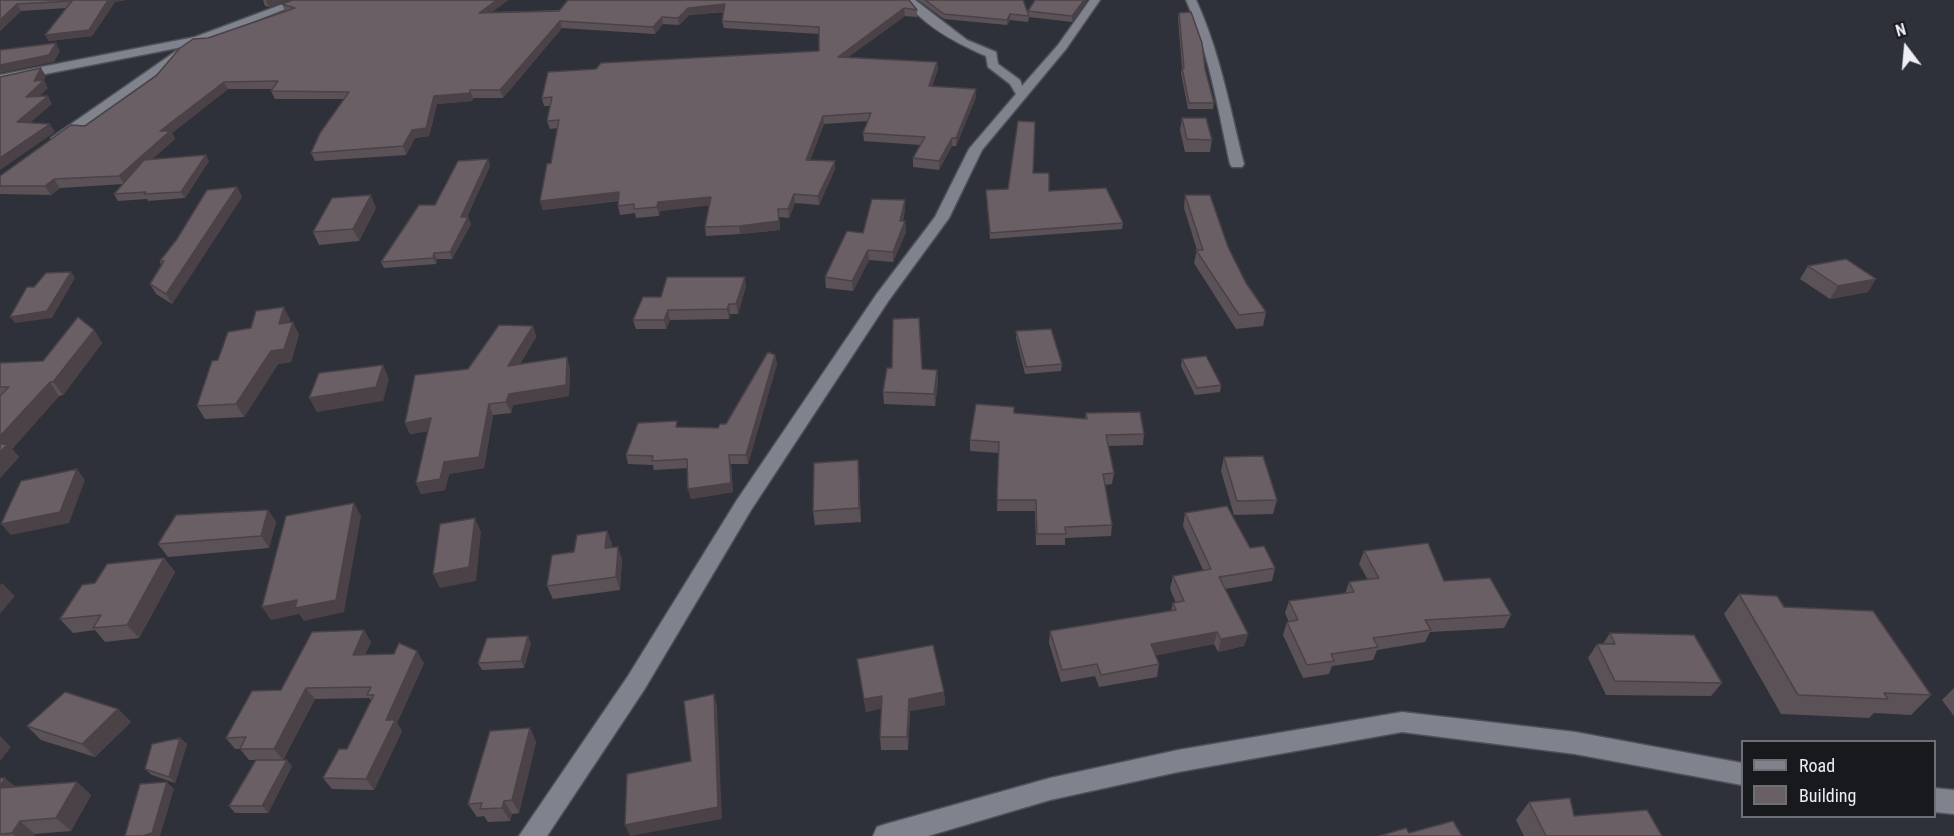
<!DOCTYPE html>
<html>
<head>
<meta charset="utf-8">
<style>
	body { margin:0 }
	#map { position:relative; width:1954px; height:836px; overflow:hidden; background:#2f313a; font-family:"Roboto Condensed",sans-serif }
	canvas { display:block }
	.legend { position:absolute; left:1741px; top:740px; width:195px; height:78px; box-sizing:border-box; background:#18191d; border:2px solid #6d6f73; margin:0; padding:8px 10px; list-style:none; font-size:18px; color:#edeff5 }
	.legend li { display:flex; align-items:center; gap:12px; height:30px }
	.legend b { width:30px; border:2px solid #6d6f73 }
	.north { position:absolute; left:1876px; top:18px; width:60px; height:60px; -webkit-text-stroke:4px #18191d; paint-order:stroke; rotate:344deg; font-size:16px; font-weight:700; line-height:24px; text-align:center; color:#edeff5 }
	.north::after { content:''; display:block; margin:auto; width:21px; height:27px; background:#edeff5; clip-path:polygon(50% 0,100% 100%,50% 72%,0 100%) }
</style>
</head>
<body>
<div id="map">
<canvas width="1954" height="836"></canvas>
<ul class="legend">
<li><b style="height:8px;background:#80838e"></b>Road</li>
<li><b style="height:16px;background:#6a5f65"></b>Building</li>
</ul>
<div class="north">N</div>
</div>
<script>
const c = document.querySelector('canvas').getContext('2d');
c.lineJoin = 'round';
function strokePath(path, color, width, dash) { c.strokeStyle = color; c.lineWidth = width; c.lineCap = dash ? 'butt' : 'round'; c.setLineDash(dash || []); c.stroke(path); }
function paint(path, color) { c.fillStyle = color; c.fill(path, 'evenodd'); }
const street = new Path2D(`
	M294,0H308L202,42L189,45L193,48L191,50L62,141L57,142L51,138L182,47L0,83V75L195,37Z
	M905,0H915L967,40L996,52L998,64L1020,80L1022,86L1058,45L1090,0H1100L1066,49L982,150L949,218L889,300L751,510L644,690L547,836H519L628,676L737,500L876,295L935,217L969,149L1016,94L1010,84L988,67L986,56C958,44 923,26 905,0Z
	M1186,0H1196C1220,52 1230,109 1244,164L1242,167H1232L1230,164C1218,109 1209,52 1186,0Z
	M1402,712L1575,732L1742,763V785L1575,754L1402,732L1178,772L1050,800L928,836H873L877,827L886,824L1050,778L1178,750Z
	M1934,788L1954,790V814L1934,812Z`);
strokePath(street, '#4f5158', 3);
paint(street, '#80838e');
paint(new Path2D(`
	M0,0H125L115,2L92,36L49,41L45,35L66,8L21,11L0,31Z
	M263,0H288L269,7L265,6Z
	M293,0H508L492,12L909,0L917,10V17L905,16L848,57L937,62L938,69L932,86L976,97L956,146H952L939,170L913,167V158L921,145L864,141L863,133L868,121L824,124L810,160L835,169L819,205L795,203L789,218L779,217L780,230L740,234L706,236L705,227L709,205L660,211L659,216L636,218L635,213L620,215L618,206V201L543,210L540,201L551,163L557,128L550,129L547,121L550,106H544L542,98L596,69L819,51V34L724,28L722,21L724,12L689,15L679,25L663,24L655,34L562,28L503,98H473L472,101L437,104L429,136L415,138L406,155L315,161L311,153L344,99H275L271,91L273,89H228L172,133L175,139L151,160L209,161L185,198L148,201L147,199L118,201L114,194L123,184L60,188L51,195L0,194V176L85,126L208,38L285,11L282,4Z
	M918,0H1023L1028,15V11L1087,0L1072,22L1029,17L1028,22L1010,20L1007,25L944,19Z
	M1179,13L1205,69L1214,103L1213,109H1188L1181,73L1182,68L1178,18Z
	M1182,118L1212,140L1210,152H1185L1180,130Z
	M488,159L490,166L467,217L471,224L452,259H437L436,264L384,268L381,262L435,205Z
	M1033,173L1049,191L1123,223L1122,229L990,239L986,190L1008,189Z
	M237,187L242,197L172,304L156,294L150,284L161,265L160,261Z
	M1185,195L1228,247L1246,283L1266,312L1263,326L1236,329L1194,263L1197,250L1184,208Z
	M376,208L359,241L319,245L313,232Z
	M905,210L903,221H905L906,232L893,262L869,260L853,291L826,288L825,277L863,233Z
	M1808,266L1868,292L1830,299L1800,279Z
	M746,286L738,314H730L729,319L670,320L666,329H636L633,320L661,297Z
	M290,319L289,322L299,334L291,362L278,364L244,417L205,419L197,406L218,360L251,328Z
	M533,326L536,337L520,364L570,368L569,396L513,405L511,413L493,415L484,468L449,474L445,490L421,494L416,483L428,431L410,434L405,423L468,369Z
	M94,330L102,343L63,395L59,396L12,449L19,457L0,478V363L43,361Z
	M1016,331L1062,364L1061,371L1025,374L1016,338Z
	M775,355L777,364L748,464H731L733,492L691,499L688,489V468L654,470L653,465L628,464L626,455L679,427L718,428L726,424Z
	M1182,359L1221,385L1220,392L1195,395L1181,366Z
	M922,369L937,370L938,382L935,406L884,404L883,392Z
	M1014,413L1085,419L1086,413L1144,434L1143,445L1108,446L1114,473L1112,484L1105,485L1112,525L1111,536L1065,538V545H1036L1035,511H997L999,453L970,451V440Z
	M1224,457L1277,500L1273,514L1234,515L1221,471Z
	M858,460L859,473L861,522L815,525L813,511Z
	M268,510L276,522L269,548L168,557L158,544Z
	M1185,513L1250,548L1275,568L1272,581L1225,589L1248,634L1244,646L1218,652L1214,644L1156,655L1159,664L1157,677L1099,687L1095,676L1061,682L1049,643L1050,631L1171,611L1173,603H1176L1170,589L1173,576L1203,570L1183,526Z
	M607,531L612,544L611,547L622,559L620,590L553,599L547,586L574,552Z
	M1364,551L1444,581L1511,615L1504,628L1430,632L1425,642L1377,650L1373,660L1332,666L1329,674L1303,678L1283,635L1287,622H1289L1285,613L1289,601L1345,594L1349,582L1368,580L1359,564Z
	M164,558L175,572L139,638L105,642L95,630L73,633L60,619L95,583Z
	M1739,594L1784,607L1931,695L1911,715L1874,713L1869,718L1781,714L1724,614Z
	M1610,633L1722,683L1711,696L1606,695L1588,658L1597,644H1603Z
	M371,642L365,654L424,663L397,723L402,731L374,790L332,789L323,778L347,749L371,700L369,698L315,699L283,760L292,766L268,813H235L229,806L256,760H249L240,749H235L226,738L281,690Z
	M531,643L524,668L482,670L478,663Z
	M857,659L944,692L945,705L910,711L908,750H881L880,737L882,708L866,712Z
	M1954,688V716L1942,700Z
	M118,709L131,722L95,757L41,740L27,726Z
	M530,728L536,742L519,813L512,814L510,821L488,822L484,816L477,817L468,804Z
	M180,738L187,744L175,783L152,775L145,769Z
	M0,778L15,786L77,782L91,795L71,831L35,834L34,836H0Z
	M1529,802L1574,816L1662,836H1524L1516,820Z`), '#5b5257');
paint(new Path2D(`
	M108,0H125L115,2L92,36L49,41L45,35Z
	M266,0H288L269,7Z
	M497,0H508L482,20L479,13Z
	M1084,0H1087L1072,22V16Z
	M17,4L21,11L0,31V20Z
	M725,4L726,11L689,15L679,25L678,18L688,8Z
	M904,8L905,16L839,64L838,57Z
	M1010,14V20L1007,25V20Z
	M662,17L663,24L655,34L653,27Z
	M560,21L562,28L503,98L500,90Z
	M56,43L60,51L54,62L0,73V65Z
	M937,62L938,69L929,93V86Z
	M41,68L46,76L44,80L48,88L31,105L26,97Z
	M224,82L228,89L172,133L175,139L124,184L119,176L160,131Z
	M976,89V97L956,146V138Z
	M470,90L473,98L472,101L437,104L429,136L415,138L406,155L403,146L412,130L434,96Z
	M48,96L52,104L22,130L17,122Z
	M823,116L824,124L807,168L806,160Z
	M50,124L55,132L0,170V158Z
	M952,138V146L939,170V161Z
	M206,155L209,161L185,198L181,192Z
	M488,159L490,166L464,224L461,217Z
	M835,161V169L819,205L818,196Z
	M54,179L60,188L51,195L45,186Z
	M237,187L242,197L172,304L166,294Z
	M619,192L621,200L543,210L540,201Z
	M794,194L795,203L789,218L788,209Z
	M371,195L376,208L359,241L353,229Z
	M711,197L713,205L660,211L659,216L657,207L658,202Z
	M905,200V210L901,231L900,221Z
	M778,209L780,230L740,234L739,226Z
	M468,217L471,224L452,259L450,252Z
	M905,221L906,232L893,262V252Z
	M868,250L869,260L853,291L852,281Z
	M434,253L437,259L436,264L433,258Z
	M71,272L75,278L52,318L15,323L10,317Z
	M745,277L746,286L738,314L736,304Z
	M1876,279L1868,292L1830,299L1838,286Z
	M729,304L730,314L729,319L727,309Z
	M284,307L290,319L286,336L279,324Z
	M668,310L670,320L666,329L664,320Z
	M293,322L299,334L291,362L278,364L244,417L236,404L271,351Z
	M533,326L536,337L512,377L508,366Z
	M94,330L102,343L63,395L53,382Z
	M775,355L777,364L748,464L746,455Z
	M567,357L570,368L569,396L513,405L511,413L506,402L509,394Z
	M383,365L389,379L383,401L317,412L309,398Z
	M937,370L938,382L935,406L934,394Z
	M50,382L59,396L12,449L19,457L0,478V436Z
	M489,404L493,415L484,468L449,474L445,490L421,494L416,483L444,462Z
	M431,418L436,430L410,434L405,423Z
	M729,455L731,464L733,492L691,499L688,489Z
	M858,460L859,473L861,522L859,508Z
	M77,469L85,480L69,523L11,535L1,524Z
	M354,503L361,516L344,612L304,621L299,614L271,620L262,607Z
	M268,510L276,522L269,548L261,536Z
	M475,518L481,532L476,581L440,588L433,574Z
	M607,531L612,544L610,561L605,548Z
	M618,547L622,559L620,590L616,577Z
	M164,558L175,572L139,638L127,625Z
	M2,583L15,596L0,614V585Z
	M364,630L371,642L360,666L353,655Z
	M1217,632L1214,644L1149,657L1151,644Z
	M1248,634L1244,646L1218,652L1221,639Z
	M528,636L531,643L524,668L521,661Z
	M417,651L424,663L397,723L402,731L374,790L366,779L386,720Z
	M306,688L315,699L283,760L274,749Z
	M944,692L945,705L910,711L908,750L907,737L909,699Z
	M714,694L717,706L722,819L630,836L625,825L718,807Z
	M882,696L884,708L866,712L864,699Z
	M118,709L131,722L95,757L82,744Z
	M530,728L536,742L519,813L512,800Z
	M0,736L11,747L0,761Z
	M180,738L187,744L175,783L169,777Z
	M287,760L292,766L268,813L262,806Z
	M5,778L20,791L0,789V786Z
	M77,782L91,795L71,831L56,818Z
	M167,782L174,789L160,836H142Z
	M504,801L512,814L510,821L502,808Z
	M20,821L35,834L34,836H15L12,833Z`), '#4a4247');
const building = new Path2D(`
	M0,0H108L89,30L45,35L72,1L17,4L0,20Z
	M293,0H497L479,13L559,11L568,0H909L917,10L904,8L838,57L937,62L929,86L976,89L956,138H952L939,161L913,158L925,137L863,133L871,113L823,116L806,160L835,161L818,196L794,194L788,209H778L779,221L739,226L705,227L711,197L658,202L657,207L634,209V204L618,206L619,192L540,201L547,164L551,163L559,120L547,121L552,97L542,98L548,72L596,69L601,63L819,51V27L722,21L725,4L688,8L678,18L662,17L653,27L560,21L500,90H470V93L434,96L426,128L412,130L403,146L311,153L320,133L349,92L271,91L278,81L224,82L160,131H170L119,176L54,179L45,186H0V176L71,125L85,126L156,76L180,48L193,39L208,38L295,8L282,4Z
	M925,0H1023L1029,16L1010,14L1007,20L944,14Z
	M1035,0H1084L1072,16L1028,11Z
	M1191,12L1202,43L1205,69L1214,103H1189L1182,68H1184L1179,13Z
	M56,43L49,55L0,65V50Z
	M41,68L34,81L44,80L26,97L48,96L17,122L50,124L0,158V77Z
	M1182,118H1206L1212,140L1187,139Z
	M1018,121L1035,122L1033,173H1049V191L1106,188L1123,223L990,233L986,190L1008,189Z
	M206,155L181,192L144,194L146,192L114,194L144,160Z
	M488,159L461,217H468L450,252L434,253L433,258L381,262L419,205H435L458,161Z
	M237,187L166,294L150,284L164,261H160L177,239L207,190Z
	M371,195L353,229L313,232L332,198Z
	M1185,195H1210L1228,247L1246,283L1266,312L1239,315L1196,250H1203Z
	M872,199L905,200L900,221H905L893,252L868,250L852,281L825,277L847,231L863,233Z
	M1846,259L1876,279L1838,286L1808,266Z
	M71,272L47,311L10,317L27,287H34L46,273Z
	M667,277H745L736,304H729L727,309L668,310L664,320H633L643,297H661Z
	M284,307L279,324L293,322L284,349L271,351L236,404L197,406L212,361L218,360L228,332L251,328L256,311Z
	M78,317L94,330L53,382H50L0,436V396L9,387H0V363L43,361Z
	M919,318L922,369L937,370L934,394L883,392L887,368H892L893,319Z
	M499,325L533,326L508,366L567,357L566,385L509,394L506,402L489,404L479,457L444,462L440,479L416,483L431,418L405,423L415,375L468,369Z
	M1051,329L1062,364L1026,367L1016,331Z
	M768,352L775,355L746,455H729L731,483L688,489L687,459L652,461L653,456L626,455L638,423L677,421L676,427L718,428L720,424H726Z
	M1206,356L1221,385L1197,388L1182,359Z
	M383,365L376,387L309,398L319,373Z
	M976,404L1014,407V413L1087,419L1086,413L1140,412L1144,434L1106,435L1114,473L1103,474L1112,525L1065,527L1066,534H1037L1036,500H997L999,442L970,440Z
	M0,444H8L0,452Z
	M1263,456L1277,500L1237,501L1224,457Z
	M858,460L859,508L813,511L814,463Z
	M77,469L60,512L1,524L21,481Z
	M354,503L336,600L295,608L297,600L262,607L286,516Z
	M1227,506L1250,548L1264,546L1275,568L1219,577L1248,634L1221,639L1217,632L1151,644L1159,664L1101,675L1097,664L1062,670L1050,631L1176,610L1173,603L1184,601L1173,576L1211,569L1185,513Z
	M268,510L261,536L158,544L176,515Z
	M475,518L469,567L433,574L440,524Z
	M607,531L605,548L618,547L616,577L547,586L552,555L574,552L577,535Z
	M1428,543L1444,581L1490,578L1511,615L1425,620L1431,630L1373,638L1378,647L1331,654L1334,661L1307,665L1287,622L1298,620L1289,601L1354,592L1349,582L1379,578L1364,551Z
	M164,558L127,625L93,628L101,615L60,619L82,585L95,583L107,564Z
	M1739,594L1777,596L1784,607L1873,611L1931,695L1884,693L1888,699L1798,695Z
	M364,630L353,655L394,654L399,643L417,651L386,720H395L366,779L323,778L339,749H347L374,695H367L371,687L306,688L274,749H240L246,737L226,738L252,691L281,690L312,632Z
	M1610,633L1694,635L1722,683L1615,681L1597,644H1615Z
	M528,636L521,661L478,663L487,638Z
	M933,645L944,692L909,699L907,737H880L882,696L864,699L857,659Z
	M65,692L118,709L82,744L27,726Z
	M714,694L718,807L625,825L627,774L691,761L684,701Z
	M530,728L512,800L504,801L502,808L480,809L482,803L468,804L490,731Z
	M180,738L169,777L145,769L152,744Z
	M256,760H287L262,806H229Z
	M0,778H5L0,786Z
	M77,782L56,818L20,821L12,833L0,834V788Z
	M167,782L152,833L142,836H125L140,784Z
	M1570,798L1574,816L1647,810L1662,836H1546L1529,802Z
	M1453,821L1462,836H1379L1406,828L1409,833Z`);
paint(building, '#6a5f65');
strokePath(building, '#4a4247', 1.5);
</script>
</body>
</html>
